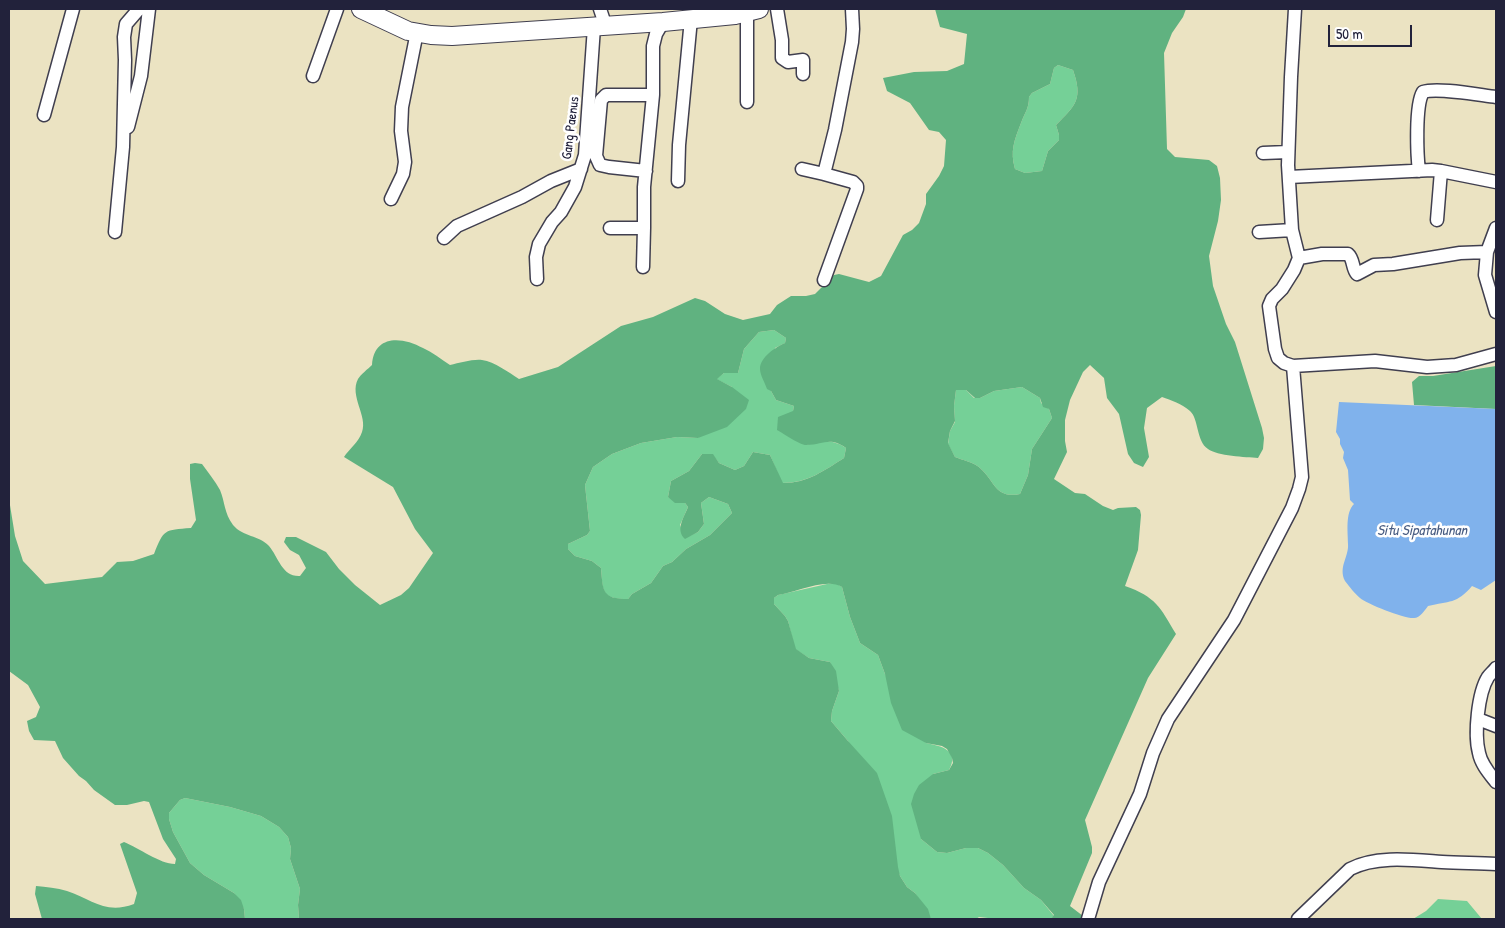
<!DOCTYPE html>
<html>
<head>
<meta charset="utf-8">
<style>
	body { margin:0 }
	#map { position:relative; width:1505px; height:928px; overflow:hidden; background:#ebe3c2; font-family:"Patrick Hand",sans-serif }
	canvas { display:block }
	.frame { position:absolute; inset:0; border:10px solid #22223b; pointer-events:none }
	.scale { position:absolute; left:1328px; top:25px; width:84px; height:22px; box-sizing:border-box; border:2px solid #22223b; border-top:0; padding-left:6px; font-size:15px; line-height:18px; white-space:nowrap; color:#22223b; -webkit-text-stroke:4px #fff; paint-order:stroke }
</style>
</head>
<body>
<div id="map">
<canvas width="1505" height="928"></canvas>
<div class="frame"></div>
<div class="scale">50 m</div>
</div>
<script>
const c = document.querySelector('canvas').getContext('2d');
c.lineJoin = 'round';
function paint(path, color) { c.fillStyle = color; c.fill(path, 'evenodd'); }
function strokePath(path, color, width, dash) { c.strokeStyle = color; c.lineWidth = width; c.lineCap = dash ? 'butt' : 'round'; c.setLineDash(dash || []); c.stroke(path); }
function drawText(font, color, halo, rows, align = 'center') {
  c.font = font + ' "Patrick Hand",sans-serif'; c.lineWidth = 5; c.setLineDash([]); c.textBaseline = 'middle'; c.strokeStyle = halo; c.fillStyle = color; for (const [text, x, y, turn = 0] of rows) {
    c.save(); c.translate(x, y); c.rotate((+turn || 0) * Math.PI / 180); c.textAlign = isNaN(turn) ? turn : align; if (halo) c.strokeText(text, 0, 0); c.fillText(text, 0, 0); c.restore();
  }
}
paint(new Path2D(`
	M1058,65L1073,70C1083,99 1076,105 1056,125L1059,135V140L1048,151L1042,171L1025,173L1015,169C1010,151 1014,141 1021,123C1025,112 1029,109 1029,97L1032,93L1050,84L1054,68Z
	M774,330L786,338L785,343L775,348L771,391L776,400L794,406L793,411L805,445C821,442 831,438 846,448L844,458C823,471 808,483 782,483L770,455L753,452L744,466L735,470L719,463L712,454H702L689,471L671,481L668,497L685,503L688,507L680,525L685,538L698,532L704,524L701,503L709,497L728,504L732,513L710,535L686,549L672,562L663,566L651,583L632,594L628,599C601,599 603,592 601,568L592,561L575,556L568,549V544L587,535L590,531L585,485L593,467L612,454L641,443L677,437L698,438L732,387L716,379L724,373H738L744,349L759,332Z
	M1022,387L1040,398L1041,403L1049,409L1052,418L1032,449L1028,475L1020,494C995,499 995,481 980,468C974,462 962,460 955,457L948,444L950,431L955,422L954,406L956,390H966L974,398H980L994,391Z
	M827,584H837L842,587L850,617L860,643L878,655L885,674L926,743C941,746 960,750 949,770L933,774L921,839L937,852L947,853L966,848H978L988,853L1003,865L1024,888L1041,900L1054,916L1051,919H989L988,918L979,917L976,919H931L915,893L907,887L900,876L848,741L831,721L832,711L839,691L830,662L809,658L795,649L788,621L785,616L774,604V598L778,595Z
	M185,798L230,807L261,816L279,827L288,837L291,848L290,859L300,889L298,905L299,919H245L244,909L234,893L204,875L190,863L173,832L169,819V813L180,800Z
	M1438,899L1467,901L1482,919H1413L1426,911Z`), '#75d097');
paint(new Path2D(`
	M935,9H1186L1183,17L1172,33L1164,53L1167,149L1175,157L1209,160L1217,166L1220,178L1221,200L1218,221L1209,256L1213,286L1226,324L1235,342L1262,428L1264,438L1263,449L1258,458C1246,457 1217,456 1208,449C1196,441 1199,419 1190,411C1182,404 1171,400 1162,397L1147,408L1144,428L1149,457L1143,467L1134,463L1128,454L1119,414L1107,398L1104,378L1090,365L1083,372L1070,400L1065,420V441L1067,452L1054,479L1075,493L1085,494L1103,506L1113,510L1118,508L1136,507L1140,510L1141,515L1138,550L1125,586C1156,597 1160,607 1176,634L1148,678L1085,820L1092,847V853L1070,906L1083,916L1082,919H1051L1054,915L1041,900L1024,888L1003,865L988,853L978,848H966L947,853L937,852L921,839L911,804L914,794L919,785L933,774L949,770L953,763L952,758L947,749L942,746L926,743L902,730L891,703L885,674L878,655L860,643L850,617L842,587C826,577 795,593 778,595L774,598V604L785,616L788,621L796,649L809,658L830,662L836,671L839,691L832,711L831,721L848,741L877,773L892,816L898,867L900,876L907,887L915,893L928,909L931,919H299L298,905L300,889L290,859L291,848L288,837L279,827L261,816L230,807L185,798L180,800L169,813V819L173,832L190,863L204,875L234,893L241,900L244,909L245,919H42L35,894L36,886C46,887 57,888 67,891C92,899 105,915 134,904L137,893L120,844L124,842C139,848 160,864 175,864L176,859L163,839L149,802L144,801L127,805H115L94,790L86,781L79,776L63,758L55,741L34,740L29,731L27,721L36,717L40,707L28,685L9,671V499L15,536L23,561L45,584L102,577L117,562L133,561L154,554C164,529 164,530 191,528L196,520L190,479V464L195,463L202,464C208,472 215,481 220,490C225,502 224,513 233,525C243,537 259,535 269,546C279,558 282,577 300,576L306,568L299,555L290,550L284,542L286,537H296L326,552L339,569L355,585L380,605L401,595L409,588L433,553L415,529L393,487L344,457C349,449 359,442 362,432C368,416 349,396 358,379C361,374 368,369 372,365C374,335 401,336 423,348C432,352 441,359 450,365C460,363 472,359 482,360C495,362 508,372 519,379L558,367L621,326L653,317L695,298L705,301L725,314L743,320L770,314L777,305L791,296H806L815,294L834,275L839,274L869,282L881,276L903,235L912,230L919,223L926,204V194L939,176L944,166L946,140L939,132L929,130L910,103L887,91L883,78L914,72L947,71L964,64L967,34L940,27ZM1058,65L1073,70C1083,99 1076,105 1056,125L1059,135V140L1048,151L1042,171L1025,173L1015,169C1010,151 1014,141 1021,123C1025,112 1029,109 1029,97L1032,93L1050,84L1054,68ZM774,330L786,338L785,343C776,347 760,357 760,369C760,375 765,383 767,389L771,391L776,400L794,406L793,411L778,417L777,430C784,434 800,445 806,445C824,445 829,436 846,448L844,458C823,471 808,483 783,483L770,455L753,452L744,466L735,470L719,463L713,454H702L689,471L671,481L668,497L675,503H685L688,507C684,517 675,530 685,539L698,532L704,524L701,503L709,497L728,504L732,513L710,535L686,549L672,562L663,566L651,583L632,594L628,599C602,599 603,591 601,568L592,561L575,556L568,549V544L587,535L590,531L585,485L593,467L612,454L641,443L677,437L698,438L727,427L746,409L749,400L732,387L717,379L724,373H738L744,349L759,332ZM1022,387L1040,398L1043,407L1049,409L1052,418L1032,449L1028,475L1020,494C995,499 995,481 980,468C974,462 962,460 955,457L948,443L950,431L955,421L954,406L956,390H966L975,398H980L994,391Z
	M1496,366V409L1414,405L1412,382L1419,376H1433Z`), '#60b280');
paint(new Path2D(`
	M1339,402L1496,409V580L1481,590L1472,586C1457,604 1449,601 1428,606C1425,610 1420,618 1414,618C1405,619 1367,604 1360,598C1355,594 1349,586 1345,581C1338,567 1349,557 1348,544C1348,532 1345,513 1354,504L1350,500L1348,470L1343,458L1344,452L1340,444V439L1336,432Z`), '#80b2ec');
const street = new Path2D(`
	M600,9L606,27
	M777,9L782,40V58L788,62L803,60V74
	M1295,9L1291,77L1288,165L1292,230L1299,258L1294,270L1282,289L1272,299L1269,306L1275,349L1278,358L1284,363L1293,366L1375,361L1427,367L1456,365L1496,354
	M313,76L337,9
	M747,102V12
	M44,115L73,9
	M128,127L141,76L149,9
	M1263,153L1288,152
	M802,169L824,174
	M646,171L609,167L600,165L596,156L601,100L606,95H653V46L656,34L663,22
	M1419,171C1417,155 1415,105 1423,92C1437,87 1479,95 1496,97
	M1289,177L1432,170L1441,171L1496,182
	M678,181L679,145L691,19
	M391,199L403,174L405,162L401,131L402,107L417,32
	M1437,220L1441,171
	M610,228H644V187L653,95
	M1496,228L1487,252L1485,275L1496,312
	M115,232L123,147L125,60L124,37L126,24L139,9
	M1259,232L1292,230
	M444,238L457,226L522,197L551,181L581,169
	M1299,258L1322,254H1348C1354,259 1352,269 1357,274L1374,265L1393,264L1460,253L1487,252
	M643,267L644,228
	M537,279L536,257L539,244L552,222L561,212L575,187L585,155L594,27
	M824,280L857,189V186L853,182L824,174L835,130L852,42L853,29L852,9
	M1496,668C1494,671 1490,674 1488,677C1478,693 1474,734 1479,753C1481,764 1489,773 1496,782
	M1478,719L1496,726
	M1088,919L1099,882L1140,794L1153,753L1168,719L1234,620L1292,508L1299,489L1302,477L1293,366
	M1298,919L1350,869C1376,855 1414,860 1442,862C1460,863 1478,863 1496,864`);
const secondary = new Path2D(`
	M361,9L408,31L431,35L452,36L663,22L735,15L759,9`);
strokePath(street, '#403f4f', 15);
strokePath(secondary, '#403f4f', 20);
strokePath(street, '#fff', 12);
strokePath(secondary, '#fff', 18);
drawText('14px', '#22223b', '#fff', [
	["Gang Paenus",571,128,-83]
]);
drawText('italic 15px', '#485c82', '#fff', [
	["Situ Sipatahunan",1422,531]
]);
</script>
</body>
</html>
